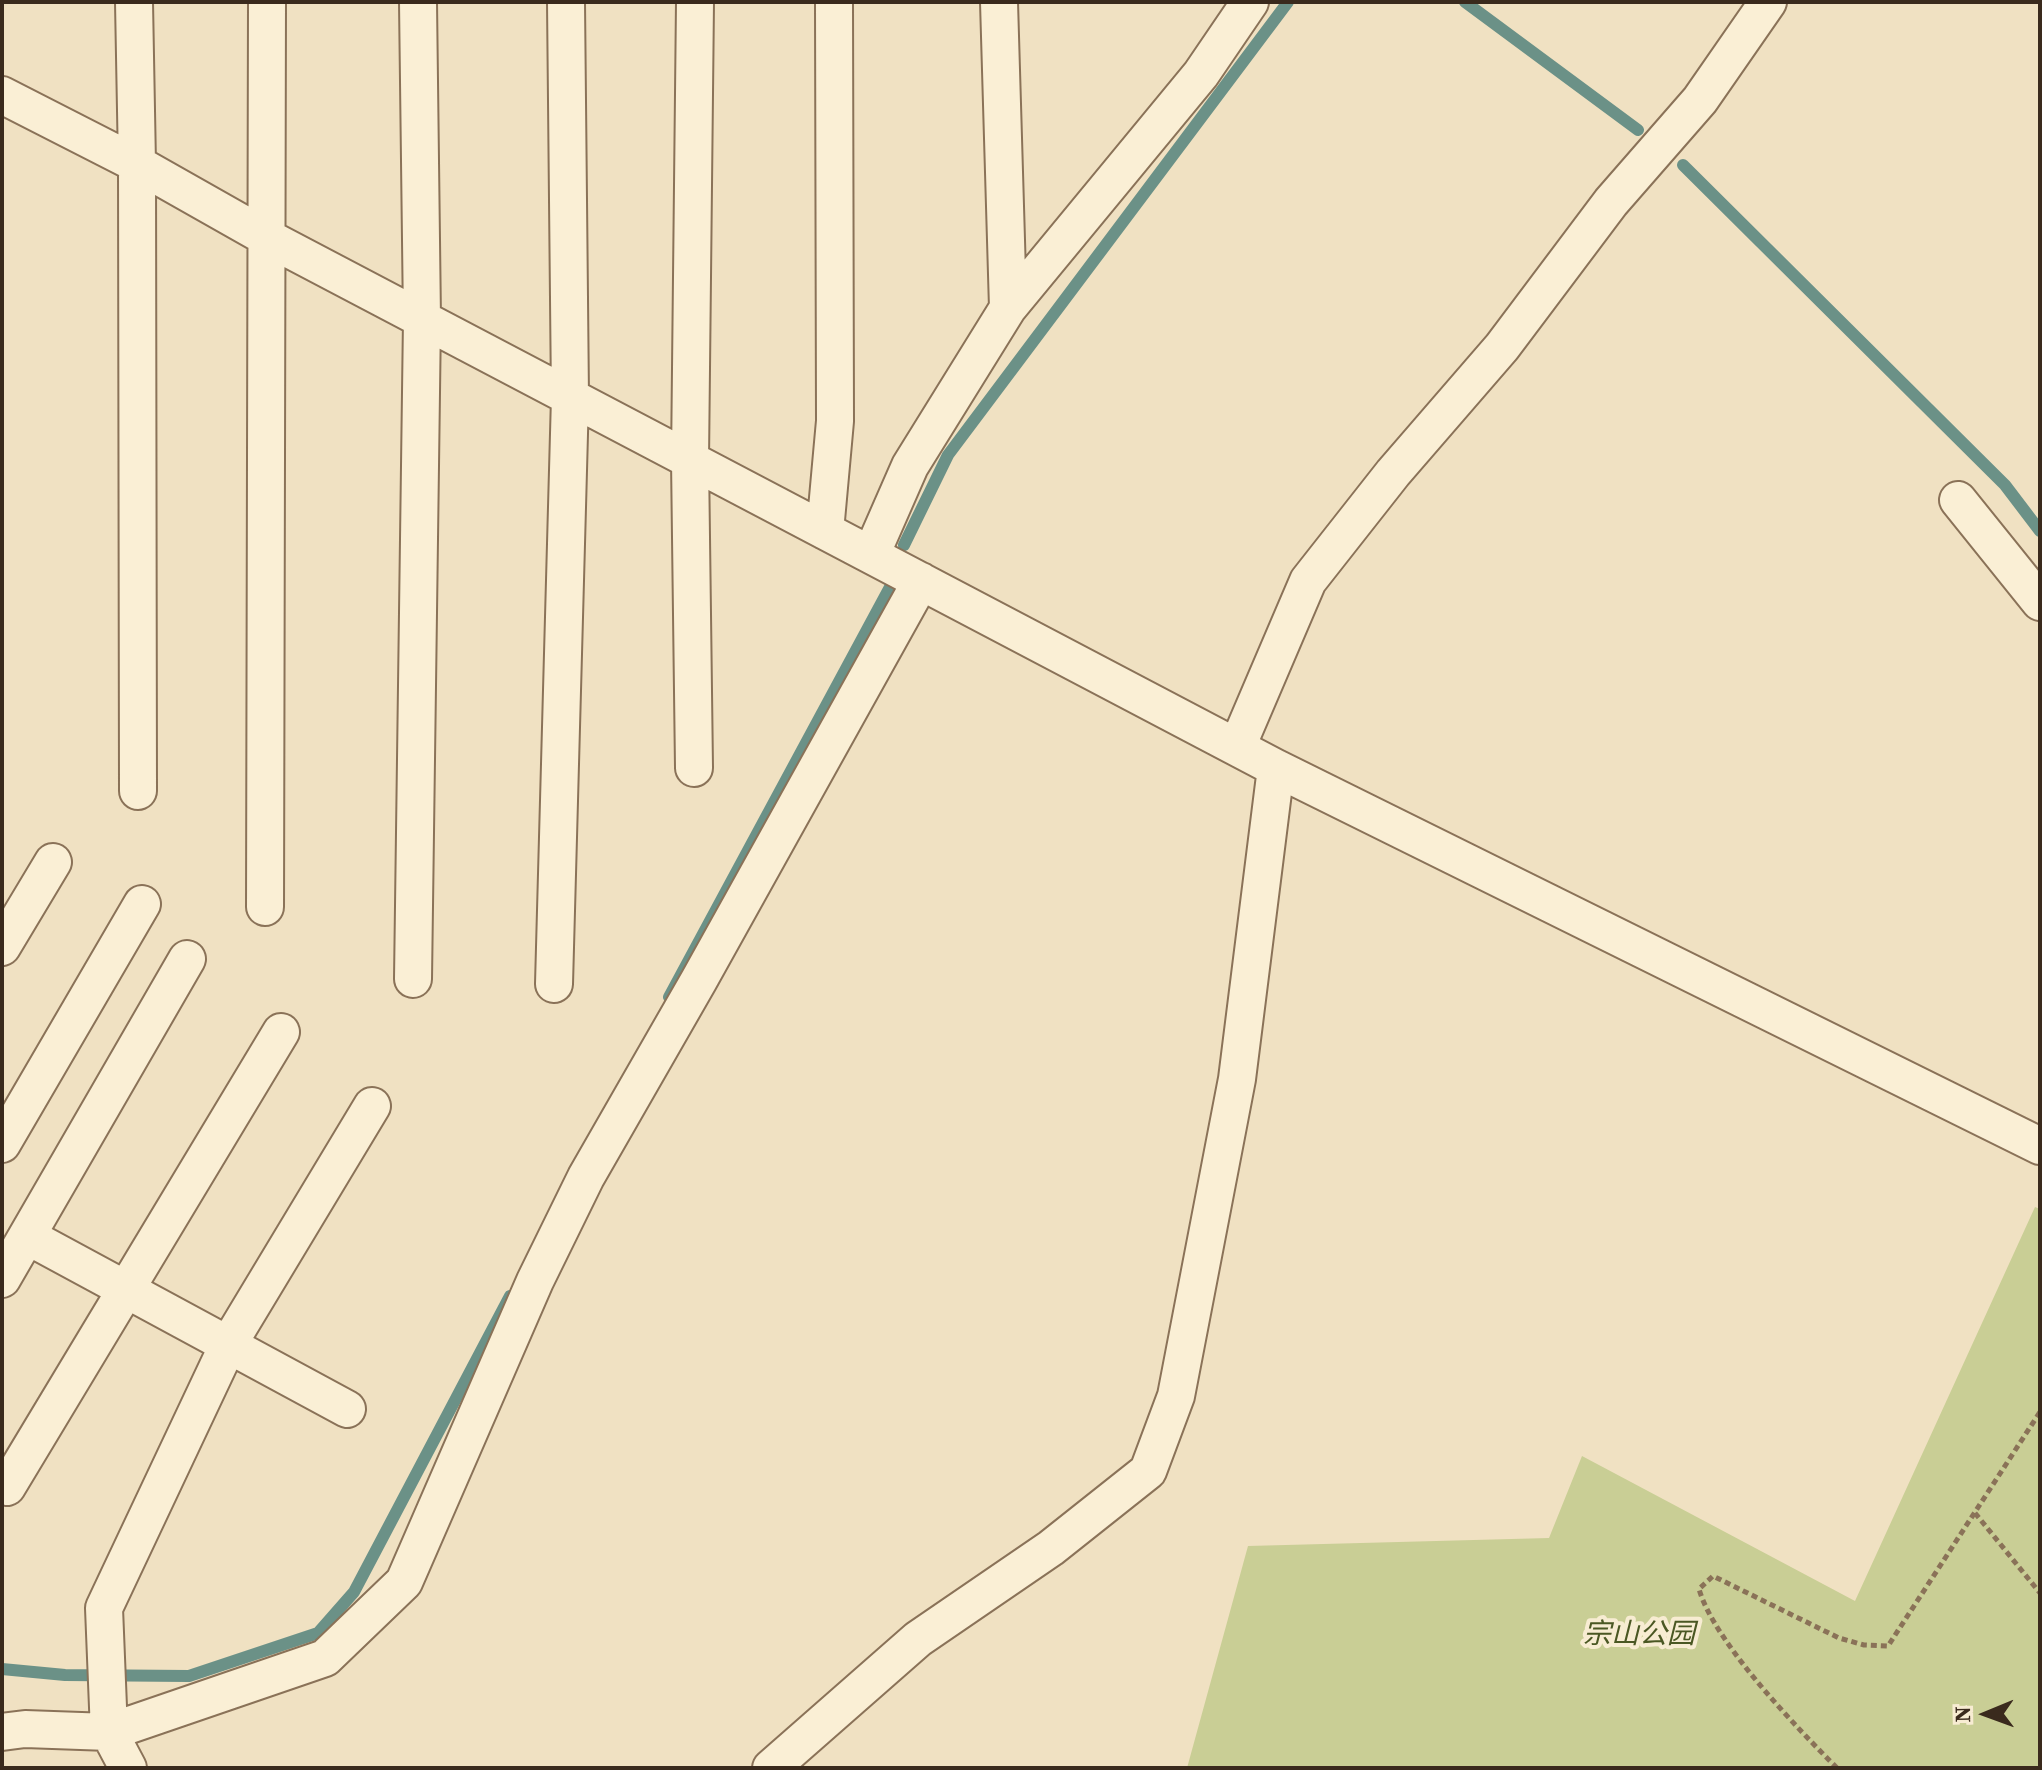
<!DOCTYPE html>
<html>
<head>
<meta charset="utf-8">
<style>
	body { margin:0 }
	#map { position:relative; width:2042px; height:1770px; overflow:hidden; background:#f0e1c2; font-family:"Source Serif 4",serif }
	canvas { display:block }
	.frame { position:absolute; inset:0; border:4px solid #3a2a1d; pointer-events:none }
	.north { position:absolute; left:1946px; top:1674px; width:80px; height:80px; -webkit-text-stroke:6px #f7ecd2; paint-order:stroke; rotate:269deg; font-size:22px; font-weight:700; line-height:32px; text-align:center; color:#3a2a1d }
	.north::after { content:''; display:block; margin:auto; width:28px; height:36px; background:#3a2a1d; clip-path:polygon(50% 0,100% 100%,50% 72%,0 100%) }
</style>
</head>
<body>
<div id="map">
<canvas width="2042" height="1770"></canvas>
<div class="frame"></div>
<div class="north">N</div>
</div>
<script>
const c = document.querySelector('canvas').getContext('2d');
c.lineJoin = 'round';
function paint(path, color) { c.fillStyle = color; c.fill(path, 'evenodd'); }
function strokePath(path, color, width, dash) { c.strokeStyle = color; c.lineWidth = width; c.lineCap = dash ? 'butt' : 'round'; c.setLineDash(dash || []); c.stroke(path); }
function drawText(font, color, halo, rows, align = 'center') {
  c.font = font + ' "Source Serif 4","Noto Sans SC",serif'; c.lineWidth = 8; c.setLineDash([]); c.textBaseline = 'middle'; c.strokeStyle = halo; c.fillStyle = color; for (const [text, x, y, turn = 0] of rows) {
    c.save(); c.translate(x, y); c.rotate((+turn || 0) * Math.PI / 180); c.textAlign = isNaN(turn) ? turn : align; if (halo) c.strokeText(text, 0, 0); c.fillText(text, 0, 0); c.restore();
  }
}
paint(new Path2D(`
	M2035,1207L2040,1209V1768H1187L1248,1546L1549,1538L1582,1456L1855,1601Z`), '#c9ce95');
strokePath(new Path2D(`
	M1465,2L1638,130
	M1683,165L2005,485L2040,531
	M904,545L948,455L1288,2
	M669,997L890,587
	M2,1669L65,1675L189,1676L318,1633L354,1592L510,1296`), '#6b9187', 12);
const street = new Path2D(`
	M134,2L137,164L138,791
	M999,2L1008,308
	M2,95L137,164L266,237L1276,768L2040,1146
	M1958,500L2040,602
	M825,531L835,421L834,2
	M871,555L910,466L1008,308L1201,74L1250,2
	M1237,747L1308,581L1393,473L1502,347L1611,202L1700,100L1768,2
	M694,768L690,460L695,2
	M265,907L267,2
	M2,947L53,862
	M413,979L422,319L418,2
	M554,984L570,397L566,2
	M2,1144L142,904
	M27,1236L347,1409
	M2,1279L187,959
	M7,1487L281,1032
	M2,1732L25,1729L109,1732L325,1658L404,1582L535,1281L586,1177L699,980L921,581
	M128,1768L109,1732L104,1608L228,1345L372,1106
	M771,1768L918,1639L1051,1548L1148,1471L1176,1396L1237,1079L1276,768`);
strokePath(street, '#8a7258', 40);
strokePath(new Path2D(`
	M1975,1513L2040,1593
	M1837,1768C1797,1728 1714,1642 1699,1589L1713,1576L1839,1638L1864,1645L1888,1646L2040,1412`), '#8a7258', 5, [6, 4]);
strokePath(street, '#faefd5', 36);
drawText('italic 28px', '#4a5723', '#f7ecd2', [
	["宗山公园",1639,1636]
]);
</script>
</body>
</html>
